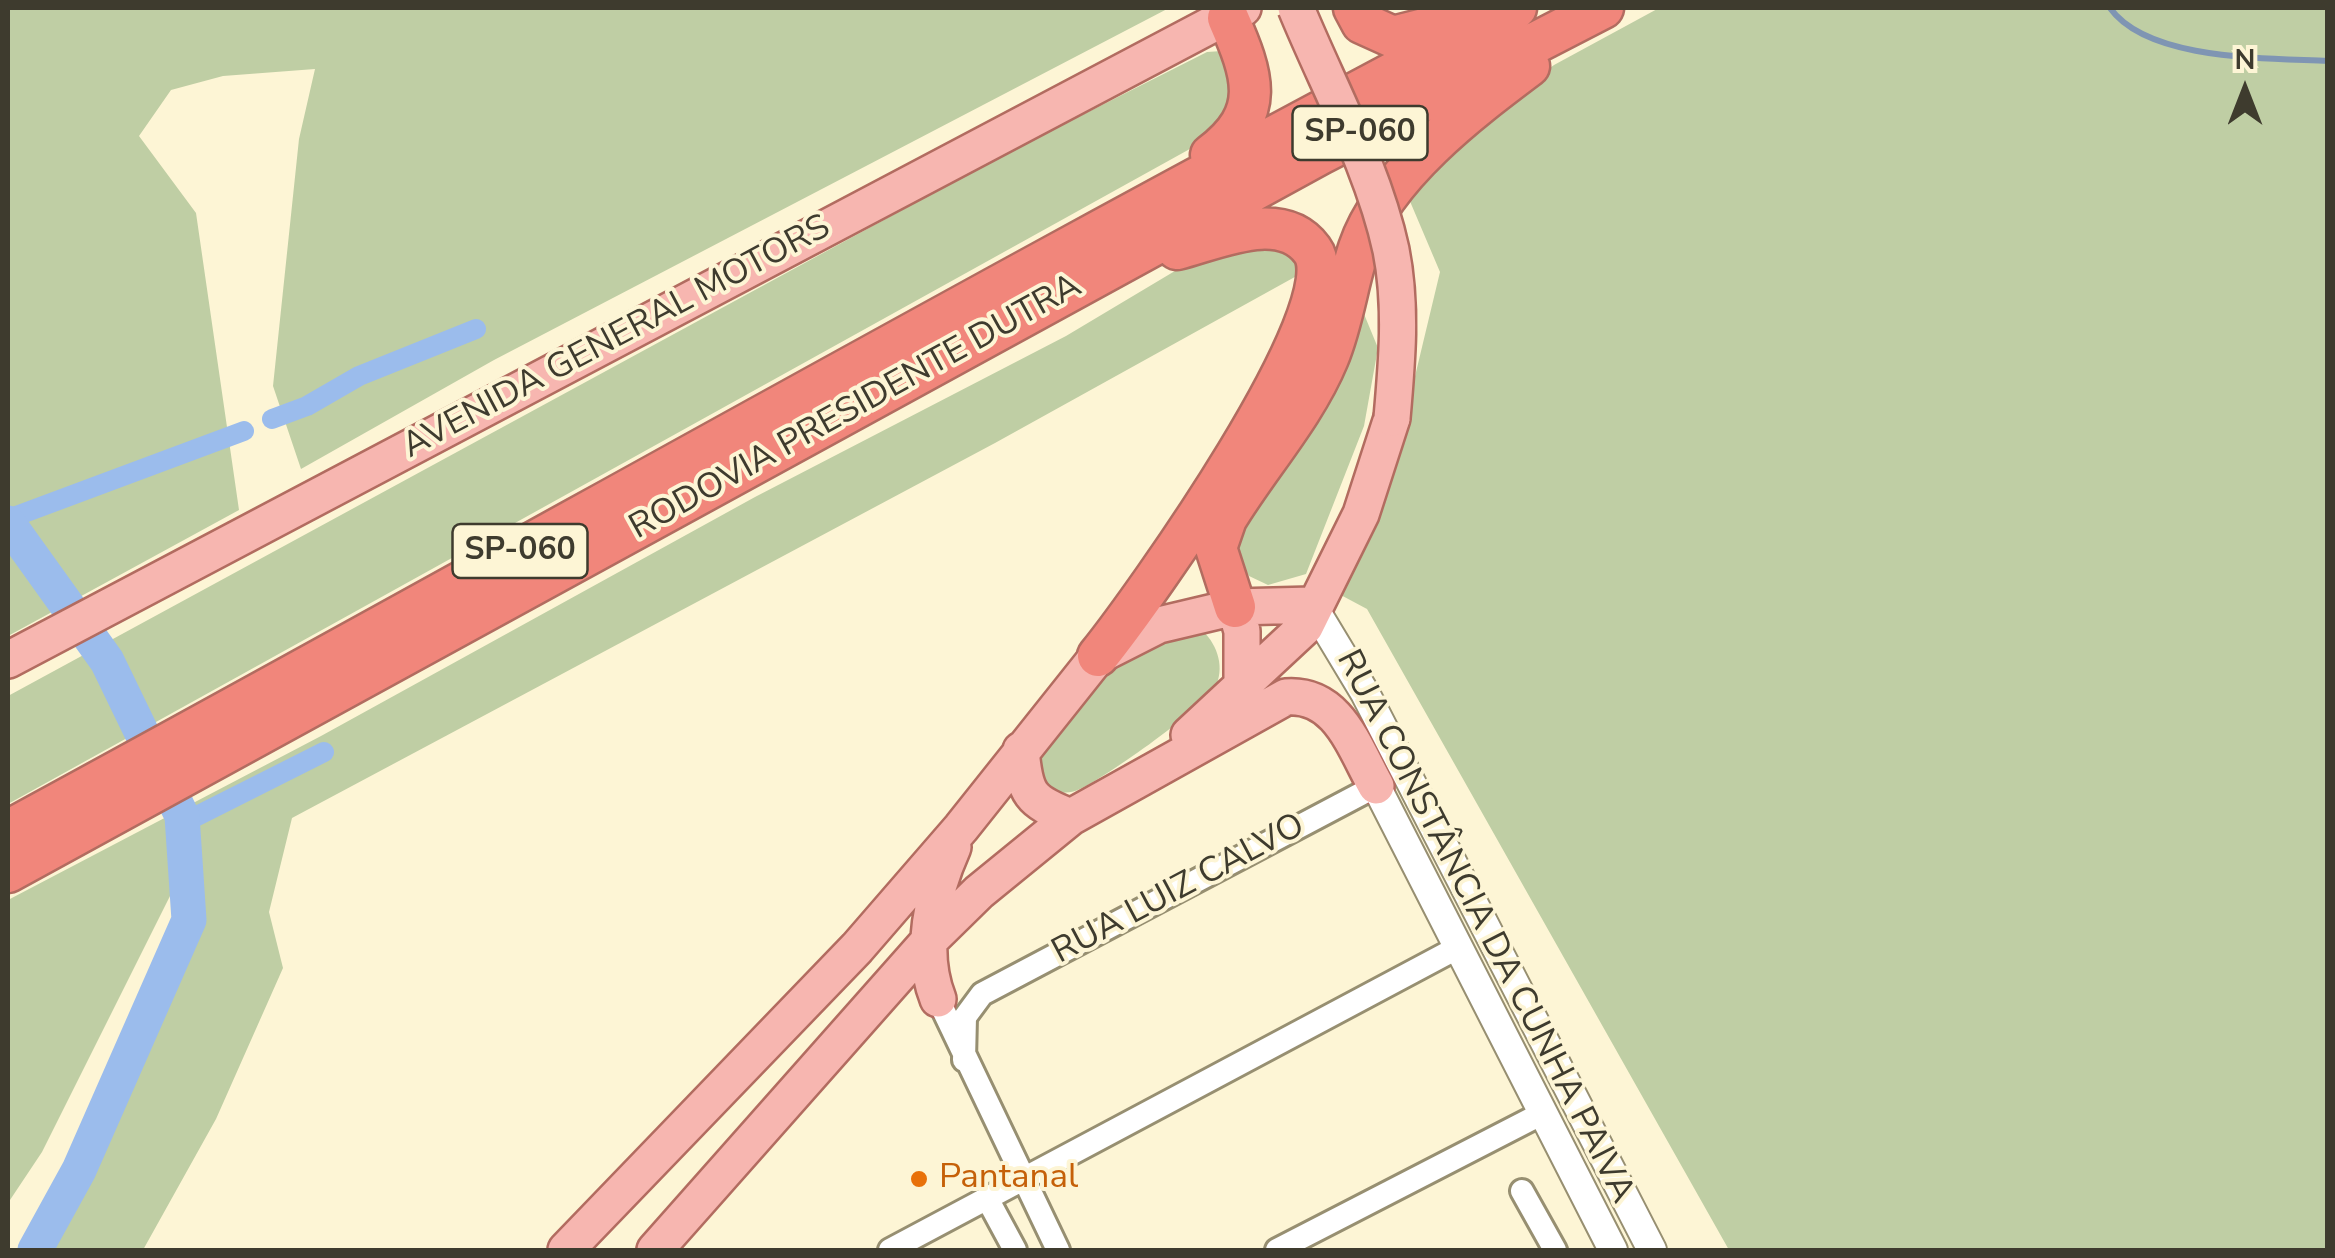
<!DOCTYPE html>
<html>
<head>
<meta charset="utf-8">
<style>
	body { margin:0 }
	#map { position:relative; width:2335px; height:1258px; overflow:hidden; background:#fdf5d5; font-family:"Nunito Sans",sans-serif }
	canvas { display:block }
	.frame { position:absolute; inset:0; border:10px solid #3e3b2e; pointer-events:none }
	.north { position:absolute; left:2195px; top:40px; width:100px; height:100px; -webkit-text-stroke:8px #fdf5d5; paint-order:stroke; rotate:0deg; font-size:28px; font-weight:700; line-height:40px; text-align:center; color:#3e3b2e }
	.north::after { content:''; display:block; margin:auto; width:35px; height:45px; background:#3e3b2e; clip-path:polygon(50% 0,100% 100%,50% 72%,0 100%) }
</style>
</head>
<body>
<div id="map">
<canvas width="2335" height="1258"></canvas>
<div class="frame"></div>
<div class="north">N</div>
</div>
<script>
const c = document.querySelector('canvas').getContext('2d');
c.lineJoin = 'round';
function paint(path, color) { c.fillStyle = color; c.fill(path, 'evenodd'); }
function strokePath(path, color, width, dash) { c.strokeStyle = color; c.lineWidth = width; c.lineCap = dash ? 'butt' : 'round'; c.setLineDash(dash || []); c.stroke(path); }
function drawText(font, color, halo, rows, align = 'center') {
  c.font = font + ' "Nunito Sans",sans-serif'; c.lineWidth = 8; c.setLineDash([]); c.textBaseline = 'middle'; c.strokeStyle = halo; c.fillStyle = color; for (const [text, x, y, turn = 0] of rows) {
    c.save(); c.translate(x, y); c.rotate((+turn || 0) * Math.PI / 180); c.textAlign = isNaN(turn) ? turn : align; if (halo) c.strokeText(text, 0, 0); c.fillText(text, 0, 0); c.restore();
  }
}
paint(new Path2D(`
	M8,8H1169L494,360L301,469L273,386L299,139L315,69L223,76L171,90L139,136L196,213L239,510L8,636Z
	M1659,8H2327V1250H1729L1367,609L1337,593L1405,418L1440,272L1409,199L1446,145L1554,65Z
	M1222,51L1238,65L1233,120L1188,150L8,804V696L1007,153L1207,52Z
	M1287,245L1302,273L995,443L292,818L269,912L283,968L216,1119L143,1250H35L79,1170L189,920L185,866L42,1152L8,1203V900L321,736L755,497L1066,336L1200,256Z
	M1364,314L1378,348L1364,426L1306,574L1268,585L1249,576L1240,560L1238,533L1319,401Z
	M1181,631H1203C1218,646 1225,668 1215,688C1205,707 1096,785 1075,791C1068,793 1058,793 1051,793L1034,766L1099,674Z`), '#bfcea4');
strokePath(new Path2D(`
	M2110,8C2148,61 2268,58 2328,61`), '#7f95b3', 6);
strokePath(new Path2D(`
	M272,419L307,406L359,376L476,329
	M8,519L244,431
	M183,823L324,752`), '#9bbcec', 20);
strokePath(new Path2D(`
	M8,523L107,661L182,816L189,920L79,1170L35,1250`), '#9bbcec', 35);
const minor = new Path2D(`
	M930,990L938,999L1058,1250
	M964,1060L965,1017L982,994L1376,786
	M1522,1191L1555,1250
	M988,1200L1015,1250
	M890,1250L1457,948
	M1277,1250L1541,1114`);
const tertiary = new Path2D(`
	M1312,605L1365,693L1652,1250
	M1376,786L1613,1250`);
const primary = new Path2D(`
	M1235,607L1242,631V688
	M8,660L1243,8
	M1189,735L1305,627L1361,514L1392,418
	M1021,750C1025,794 1029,801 1071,817
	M938,999C919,951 932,894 953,847
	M566,1250L857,948L961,828L1098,656L1159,625L1235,607L1312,605
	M655,1250L927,943L979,892L1071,817L1286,697C1338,693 1354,747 1376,786`);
const motorway = new Path2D(`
	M1354,8L1362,23L1393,37L1460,20
	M1211,155C1267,113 1253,75 1228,18
	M1235,607L1216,548L1226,519C1258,466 1304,416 1328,358C1343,322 1347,284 1359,248C1384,175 1469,111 1529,66
	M1098,656C1141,603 1354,306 1312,250C1281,208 1217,239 1177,249
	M8,831C511,558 1009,274 1516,8
	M8,872L1320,154L1603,8`);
strokePath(minor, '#978f71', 28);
strokePath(tertiary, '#978f71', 32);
strokePath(primary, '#b26c60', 40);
strokePath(motorway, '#b26c60', 45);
strokePath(minor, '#fff', 22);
strokePath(tertiary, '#fff', 28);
strokePath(primary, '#f7b6b0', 35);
strokePath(motorway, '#f1867b', 40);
const primaryBridge = new Path2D(`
	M1296,8C1328,86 1373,167 1391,250C1402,305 1397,362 1392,418`);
strokePath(primaryBridge, '#b26c60', 40, []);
strokePath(primaryBridge, '#f7b6b0', 35);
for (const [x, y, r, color] of [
	[919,1179,10,"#e8710a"]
]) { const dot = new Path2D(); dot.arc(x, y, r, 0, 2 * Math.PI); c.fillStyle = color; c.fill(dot); strokePath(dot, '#fdf5d5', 4); }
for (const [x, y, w] of [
	[1360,133,135],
	[520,551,135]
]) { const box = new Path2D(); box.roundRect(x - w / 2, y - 27, w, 54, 8); c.fillStyle = '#fdf5d5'; c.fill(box); strokePath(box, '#3e3b2e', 2.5); }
drawText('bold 32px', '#3e3b2e', null, [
	["SP-060",1360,133],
	["SP-060",520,551]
]);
drawText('35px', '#3e3b2e', '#fdf5d5', [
	["AVENIDA GENERAL MOTORS",617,338,-28],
	["RODOVIA PRESIDENTE DUTRA",856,408,-29],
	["RUA LUIZ CALVO",1179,890,-28],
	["RUA CONSTÂNCIA DA CUNHA PAIVA",1484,927,63]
]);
drawText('35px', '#c56008', '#fdf5d5', [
	["Pantanal",939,1179]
], 'left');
</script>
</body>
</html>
